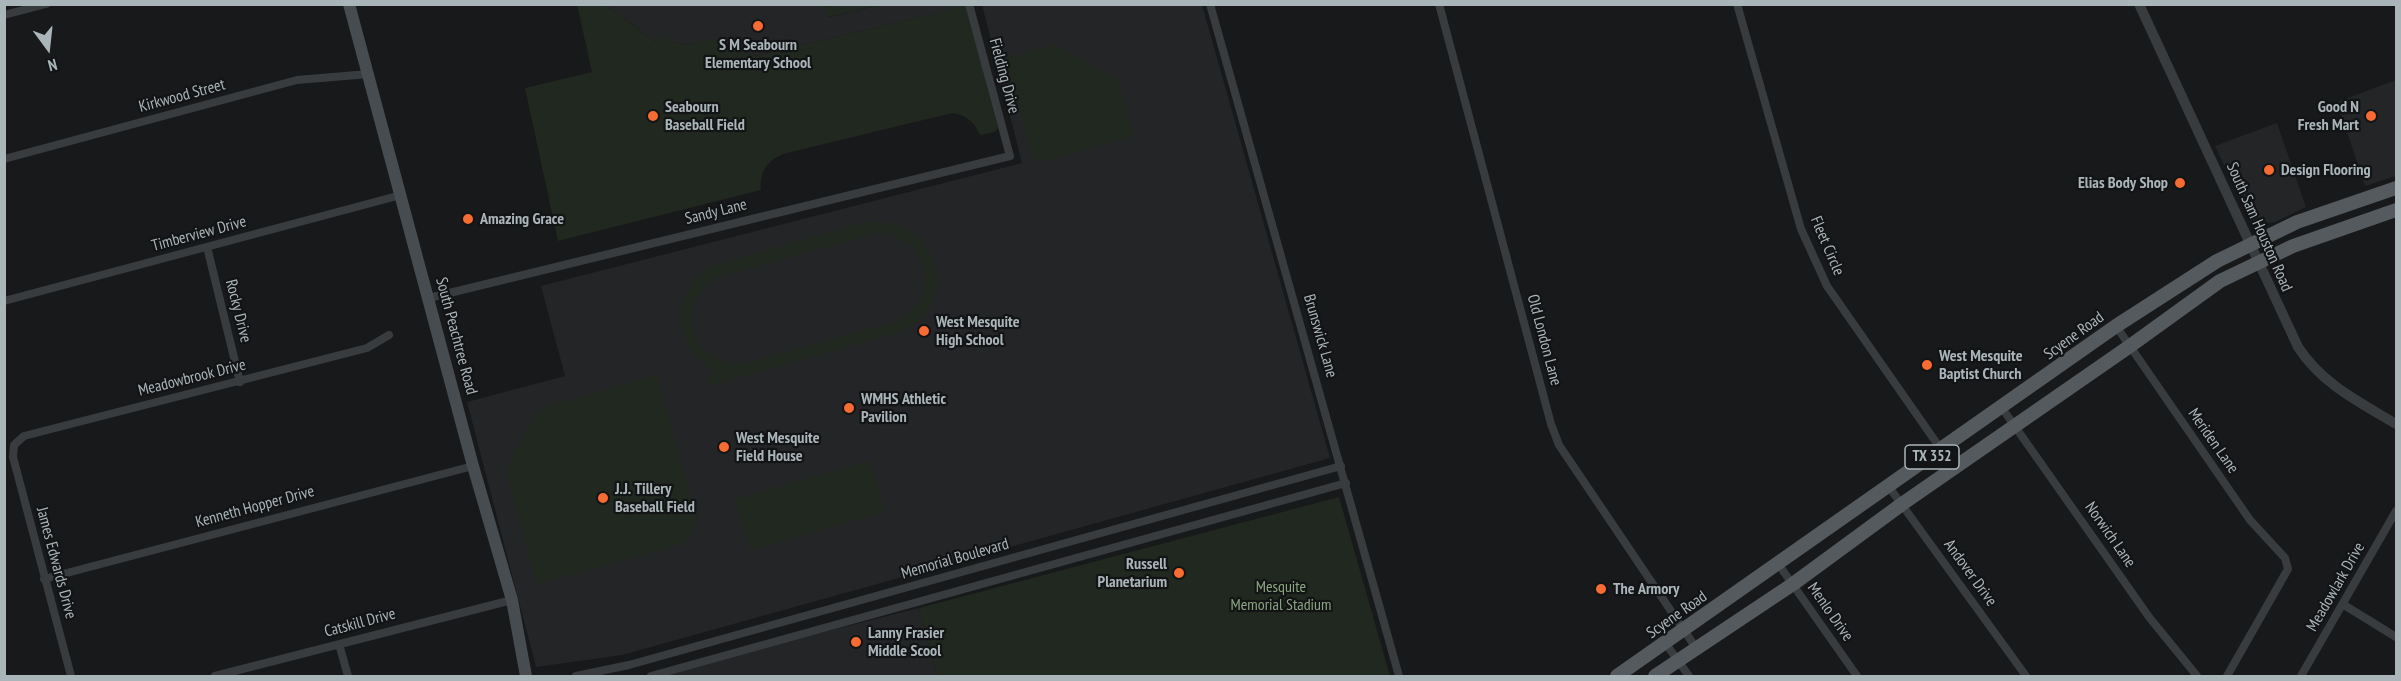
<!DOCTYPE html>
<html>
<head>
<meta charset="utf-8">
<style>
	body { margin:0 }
	#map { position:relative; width:2401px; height:681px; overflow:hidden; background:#18191a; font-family:"PT Sans Narrow",sans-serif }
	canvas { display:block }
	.frame { position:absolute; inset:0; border:6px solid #aab5ba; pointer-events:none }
	.north { position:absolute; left:18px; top:18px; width:60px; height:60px; -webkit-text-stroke:4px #131415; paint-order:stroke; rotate:165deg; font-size:16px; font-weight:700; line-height:24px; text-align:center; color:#aab5ba }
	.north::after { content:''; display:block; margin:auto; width:21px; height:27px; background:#aab5ba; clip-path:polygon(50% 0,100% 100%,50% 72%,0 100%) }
</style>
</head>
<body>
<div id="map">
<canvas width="2401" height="681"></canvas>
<div class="frame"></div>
<div class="north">N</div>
</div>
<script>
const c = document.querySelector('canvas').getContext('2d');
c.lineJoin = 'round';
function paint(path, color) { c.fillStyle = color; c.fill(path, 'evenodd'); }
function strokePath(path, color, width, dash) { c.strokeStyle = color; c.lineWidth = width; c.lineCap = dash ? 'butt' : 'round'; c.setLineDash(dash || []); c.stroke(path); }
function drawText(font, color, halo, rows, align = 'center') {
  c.font = font + ' "PT Sans Narrow",sans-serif'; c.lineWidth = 4.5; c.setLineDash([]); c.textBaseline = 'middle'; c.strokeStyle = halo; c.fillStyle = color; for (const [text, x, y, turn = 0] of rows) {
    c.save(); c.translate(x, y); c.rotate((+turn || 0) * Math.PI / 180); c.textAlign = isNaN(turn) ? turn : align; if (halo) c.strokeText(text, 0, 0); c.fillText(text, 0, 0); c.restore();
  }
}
paint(new Path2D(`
	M606,5H825L829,17L880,5H954L955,9L755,56L710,39L688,45L674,42L657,43Z
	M982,5H1202L1330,458L622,655L536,667L467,402L565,376L541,286L1022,163Z
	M2396,80V176L2365,186L2337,102Z
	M2277,123L2306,207L2275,222L2253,225L2215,146Z
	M919,608L937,676H650Z`), '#242527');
paint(new Path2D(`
	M577,5H606L657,43L664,36L674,42L688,45L710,38L755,56L954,9V5H966L998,128L995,132L980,135C974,122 967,115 952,113L787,153C769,158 759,171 761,190L558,241L525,88L592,72Z
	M825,5V4L880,5L828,17Z
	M1055,45L1118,80L1134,136L1041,162L1033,158L1006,58Z
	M865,222C876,222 887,222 898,225C926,234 945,268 935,297C929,314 915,324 900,332L710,386L706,375L716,372C673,346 668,294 712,266ZM878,233C930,236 944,294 899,321L742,364C691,363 674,308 715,278Z
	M657,375L697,519C695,530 691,536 682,544L537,584L508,477L511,458L538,413L545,407Z
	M870,461L885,512L750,550L735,499Z
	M1339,497L1390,676H937L919,608Z`), '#21281f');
strokePath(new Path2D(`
	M1210,4L1399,676
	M1439,4L1551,424L1559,445L1696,648
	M1737,4L1801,229L1827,286L1954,468
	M4,15L46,4
	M4,159L297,80L369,74
	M207,247L240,382
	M429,298L1010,156L969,4
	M4,301L401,195
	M2116,326L2250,520L2285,558L2288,569L2227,676
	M2002,408L2149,617L2197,676
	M1889,487L2026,676
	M1779,565L1857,676
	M44,579L473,466
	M2344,605L2396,637
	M339,644L348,676
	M1666,644L1689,676
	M71,676L13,457L14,445L24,436L367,348L389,335
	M215,676L512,600
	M576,676L629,665L1341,466
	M651,676L1346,483
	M2301,676L2396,511`), '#393c3f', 8);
strokePath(new Path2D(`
	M2139,4L2298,347C2322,384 2359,402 2396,424`), '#393c3f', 10);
strokePath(new Path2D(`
	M349,4L473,466L512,600L526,676`), '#464c4f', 12);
strokePath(new Path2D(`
	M1617,676L2116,326L2217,261L2297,222L2396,188
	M1655,676L1793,584L1902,504L2130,346L2220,281L2293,246L2396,210`), '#545a5e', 14);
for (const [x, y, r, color] of [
	[758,26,6,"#f86b32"],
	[653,116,6,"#f86b32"],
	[2371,116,6,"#f86b32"],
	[2269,170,6,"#f86b32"],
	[2180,183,6,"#f86b32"],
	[468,219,6,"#f86b32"],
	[924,331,6,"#f86b32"],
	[1927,365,6,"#f86b32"],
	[849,408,6,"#f86b32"],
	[724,447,6,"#f86b32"],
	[603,498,6,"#f86b32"],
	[1179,573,6,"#f86b32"],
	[1601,589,6,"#f86b32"],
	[856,642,6,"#f86b32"]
]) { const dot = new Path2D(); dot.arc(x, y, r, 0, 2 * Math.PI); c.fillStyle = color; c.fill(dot); strokePath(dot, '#131415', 2); }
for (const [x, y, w] of [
	[1932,457,54]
]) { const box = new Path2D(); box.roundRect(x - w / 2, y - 12, w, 24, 4.5); c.fillStyle = '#131415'; c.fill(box); strokePath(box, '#aab5ba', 1.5); }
drawText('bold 15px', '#aab5ba', null, [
	["TX 352",1932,457]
]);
drawText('bold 16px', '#aab5ba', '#131415', [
	["S M Seabourn",758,45,"center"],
	["Elementary School",758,63,"center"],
	["Seabourn",665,107],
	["Baseball Field",665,125],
	["Good N",2359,107,"right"],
	["Fresh Mart",2359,125,"right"],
	["Design Flooring",2281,170],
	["Elias Body Shop",2168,183,"right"],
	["Amazing Grace",480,219],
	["West Mesquite",936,322],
	["High School",936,340],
	["West Mesquite",1939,356],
	["Baptist Church",1939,374],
	["WMHS Athletic",861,399],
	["Pavilion",861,417],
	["West Mesquite",736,438],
	["Field House",736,456],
	["J.J. Tillery",615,489],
	["Baseball Field",615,507],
	["Russell",1167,564,"right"],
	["Planetarium",1167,582,"right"],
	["The Armory",1613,589],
	["Lanny Frasier",868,633],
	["Middle Scool",868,651]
], 'left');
drawText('16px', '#aab5ba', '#131415', [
	["Fielding Drive",1004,76,75],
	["Kirkwood Street",182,96,-15],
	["Sandy Lane",716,212,-14],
	["South Sam Houston Road",2259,227,66],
	["Timberview Drive",199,234,-15],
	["Fleet Circle",1827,246,67],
	["Rocky Drive",238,311,76],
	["South Peachtree Road",456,336,75],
	["Brunswick Lane",1320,336,74],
	["Scyene Road",2074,336,-36],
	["Old London Lane",1544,340,75],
	["Meadowbrook Drive",192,378,-14],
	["Meriden Lane",2213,441,55],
	["Kenneth Hopper Drive",255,507,-15],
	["Norwich Lane",2110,535,55],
	["Memorial Boulevard",955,559,-16],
	["James Edwards Drive",56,563,75],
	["Andover Drive",1970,573,54],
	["Meadowlark Drive",2336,587,-60],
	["Menlo Drive",1830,612,55],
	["Scyene Road",1677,615,-35],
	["Catskill Drive",360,623,-15]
]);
drawText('16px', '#8ca680', '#131415', [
	["Mesquite",1281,587],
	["Memorial Stadium",1281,605]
]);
</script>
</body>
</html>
